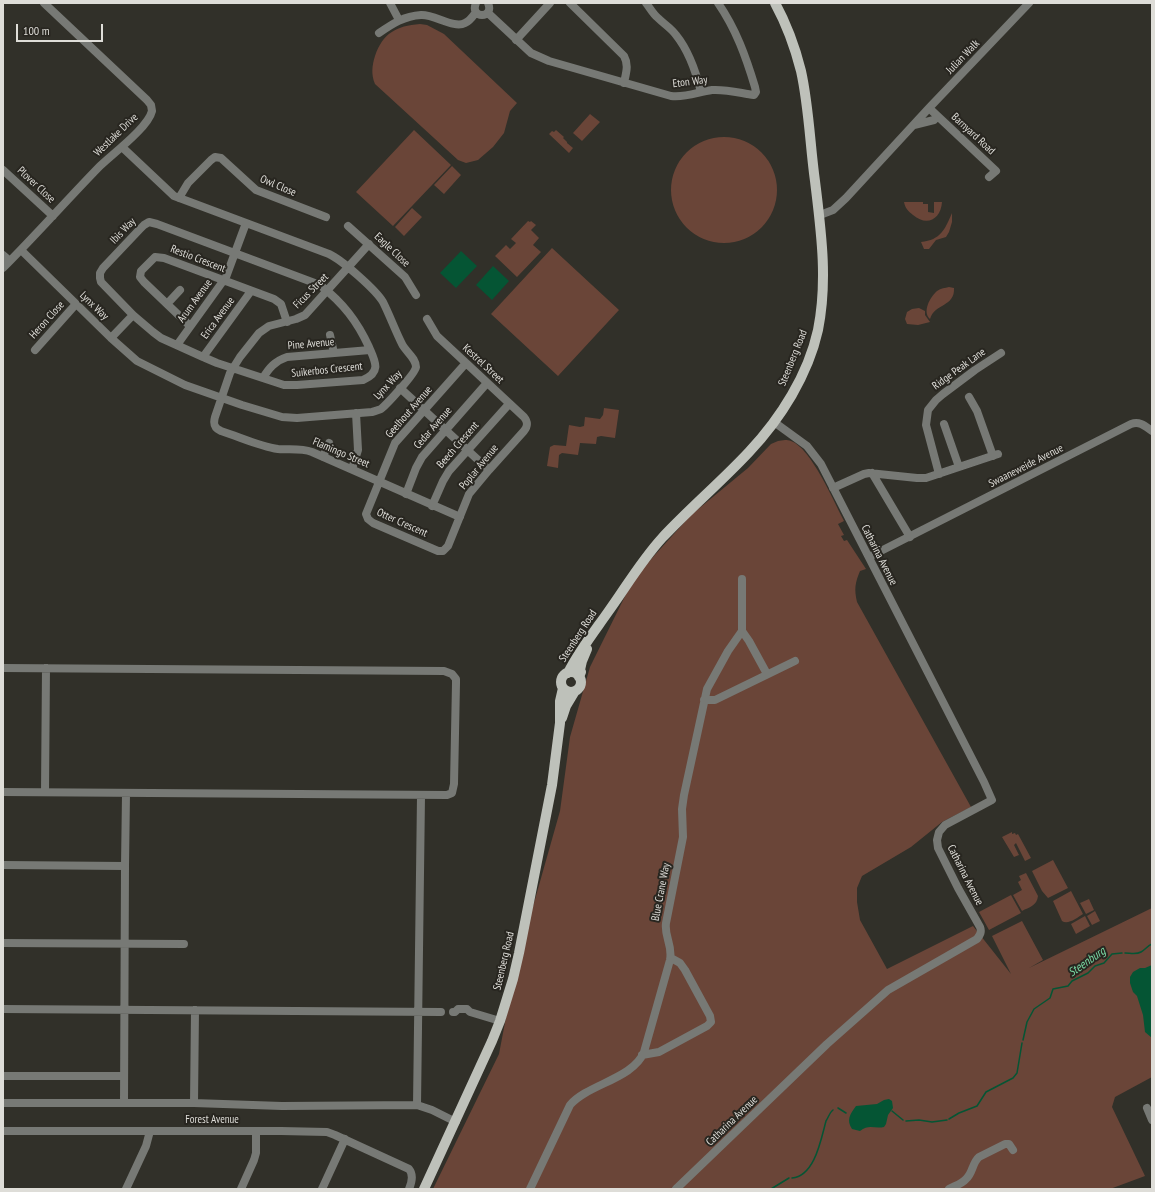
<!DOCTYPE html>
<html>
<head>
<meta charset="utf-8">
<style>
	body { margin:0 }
	#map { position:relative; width:1155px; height:1192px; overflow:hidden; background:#313029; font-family:"PT Sans Narrow",sans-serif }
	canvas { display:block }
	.frame { position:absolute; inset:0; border:4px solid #deddd8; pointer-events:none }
	.scale { position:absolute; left:16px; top:24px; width:87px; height:18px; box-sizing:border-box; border:2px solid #deddd8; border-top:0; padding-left:5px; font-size:12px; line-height:14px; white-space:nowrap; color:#deddd8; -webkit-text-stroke:3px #282620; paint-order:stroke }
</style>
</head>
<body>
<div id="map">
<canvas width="1155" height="1192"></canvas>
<div class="frame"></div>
<div class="scale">100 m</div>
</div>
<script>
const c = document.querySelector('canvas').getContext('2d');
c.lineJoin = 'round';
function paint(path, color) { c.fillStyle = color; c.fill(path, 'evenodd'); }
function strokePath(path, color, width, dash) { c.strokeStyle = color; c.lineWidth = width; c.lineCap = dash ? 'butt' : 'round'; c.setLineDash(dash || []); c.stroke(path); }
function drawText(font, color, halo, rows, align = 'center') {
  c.font = font + ' "PT Sans Narrow",sans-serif'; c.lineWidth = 4; c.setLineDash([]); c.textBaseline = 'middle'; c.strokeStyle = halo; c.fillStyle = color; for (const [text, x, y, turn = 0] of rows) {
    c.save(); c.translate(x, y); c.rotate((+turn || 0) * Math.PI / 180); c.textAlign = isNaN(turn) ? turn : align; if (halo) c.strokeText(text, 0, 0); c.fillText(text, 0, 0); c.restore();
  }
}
paint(new Path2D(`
	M420,24L427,25L444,34L517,103L510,111L504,133L493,147L478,160L466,163L458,160L375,84C371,75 372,65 375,56C383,33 396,26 420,24Z
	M590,114L600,122L582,141L573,133Z
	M414,130L451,165L393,226L356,192Z
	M556,130L564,137L563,138L567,142V143L573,148L569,153L549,134L552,131L554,132Z
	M671 190a53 53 0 1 1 106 0a53 53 0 1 1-106 0Z
	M452,166L461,175L444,194L434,185Z
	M904,202H923V204H928V212L934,213V202H942C941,219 927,227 913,215C908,211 905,208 904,202Z
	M412,208L422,217L404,236L395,227Z
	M952,213V222L949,232L946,237L936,240L929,249H924L921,242C941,240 945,229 952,213Z
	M528,221L530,222L531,221L536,225L531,230L539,238L533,245L541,252L517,277L495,256L506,245L510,249L516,243L511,239Z
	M552,248L619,310L558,376L491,314Z
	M949,287L954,288C955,307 935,303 930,319C922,312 930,297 937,291C941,288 945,288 949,287Z
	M919,308L925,311V315L930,322L918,325L907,324L905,319L907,312L912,309Z
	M604,408L619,410L615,438L601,436L597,437L596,444L580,443L578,455L562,453L559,455L558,468L547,466L550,447L554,445L566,446L569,425L580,427L584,426L585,417L600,419L603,415Z
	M785,440C787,440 789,440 791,441C811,448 834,502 844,521L838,524L844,535L841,536L844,541L847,540L866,569L860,571C855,583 854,589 857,602L971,807L942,822L911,847L862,876L857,888V902L860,920L887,969L973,926L1011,974L992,936L1022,921L1043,960L1029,968L1152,908V1077L1115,1097L1112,1107L1145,1176L1110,1189H433L499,1054L515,970L560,811L570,737L590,667L634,578L691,515L748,468L771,444L778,441Z
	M1012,832V834L1015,833L1016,835L1018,834L1031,858L1025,861L1016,843L1014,845L1019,855L1014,857L1002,837Z
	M1053,860L1068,888L1048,898L1042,891L1032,871Z
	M1026,873L1038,896C1037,906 1029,907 1022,911L1013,895L1022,890L1018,882L1021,880L1019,876Z
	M1071,891L1083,914C1077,918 1068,925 1062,921L1053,901Z
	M1011,895L1021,913L989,930L979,912Z
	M1089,899L1094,910L1086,914L1080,903Z
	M1095,911L1100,921L1092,925L1087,916Z
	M1085,916L1090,926L1076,934L1071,924Z`), '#6a4538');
paint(new Path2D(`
	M461,251L477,266L456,288L440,273Z
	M493,266L509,281L492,300L476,285Z
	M1152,965V1038L1145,1032L1143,1015L1137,996L1133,992L1130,983V977L1133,972L1140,968H1145Z
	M889,1099L892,1101L893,1108L888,1115L886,1124L884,1127C874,1129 869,1124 860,1131L852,1129C846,1120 850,1114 856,1106L877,1104L884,1100Z`), '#055534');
strokePath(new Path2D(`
	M1125,953C1130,953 1136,955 1141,952C1145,950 1147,946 1152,944
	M1023,1040L1027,1022L1034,1009L1050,998L1053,989L1068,986L1072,981L1088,973L1095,966L1104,963L1112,954L1122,953
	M838,1108L846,1113
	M892,1111L903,1120
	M949,1119L959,1113L977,1106L986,1092L1013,1078L1017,1073L1022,1043
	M906,1121L919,1120L932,1122L947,1120
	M792,1178C815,1176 821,1139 826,1121C828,1118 830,1112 833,1110
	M771,1189L789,1178`), '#055534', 1.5);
strokePath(new Path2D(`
	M390,3L399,20
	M476,3C469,19 495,19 488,3
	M570,3L624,56C629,65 626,73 624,83
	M646,3C650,8 653,14 658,18C664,24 671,28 676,35C689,51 696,72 701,92
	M488,13L531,53L549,61L671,96C685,98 698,92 712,90C726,89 740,93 754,95L756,92L755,87C746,57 736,29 718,3
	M379,33C392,24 404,16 421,15C434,14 454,29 465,23C470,21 473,16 476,12
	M516,40L550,3
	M929,108L996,171L989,177
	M914,125L934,120L937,116
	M3,170L53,216
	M179,198L188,183L211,160L215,157L221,158L256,190L326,217
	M820,215L833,210L846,198L929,108L1029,3
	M149,222L157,224L320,285C343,303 357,321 369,347C375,361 382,372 363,380L297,385H284L217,363L203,357L161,338L153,332L133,315L101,282L100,278V273L103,268L139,230L144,225Z
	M348,226L405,277L416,295
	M369,244L305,315L296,319L269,326L259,333L240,357L230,373L215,417C213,424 214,428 221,431C240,437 259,446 278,449C290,450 301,448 312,452L460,517
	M21,250L111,338L137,361L185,385L242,405L282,417L297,418L372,412C376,411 378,410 381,409C387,404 415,374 416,367C416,358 406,352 402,344C395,330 390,316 383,302C376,290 342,260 329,254L174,196L122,147
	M3,255L10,261
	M3,268C35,236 66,201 98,168C111,155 148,128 152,111L151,105L147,100L44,3
	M167,304L180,290
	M427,319L437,336L524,417C528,422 528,426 524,431L489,470L469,494L448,546L443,551H438L373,523L368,519L366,514L395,443L466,363
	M190,326L144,282L140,277L141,271L155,257L164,258L274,299L281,304L287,322
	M330,335L334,353
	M111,338L133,315
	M177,345L226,277L246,223
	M35,350L76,304
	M203,357L251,291
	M263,378C269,368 275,361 287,357L370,350
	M400,388L489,470
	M969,397L977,411L993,456
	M944,424L959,467
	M323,457L329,443
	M352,469L358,450L356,413
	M872,473L910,537
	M939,474L926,425L928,410L936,400L943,394L975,370L1001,353
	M833,488L864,474L869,473L917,478H926L998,454
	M406,494L416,468L422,457L487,383
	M432,506L443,481L449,471L509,404
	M869,557L1131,424C1140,421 1145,426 1152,431
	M742,579V631L749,641L767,674
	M3,668L444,671L452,674L456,679V683L454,784L452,793L447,795L3,792
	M704,700H715L795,661
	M45,792L46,668
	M3,865L125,866
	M3,943L184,944
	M3,1009L441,1012
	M453,1012H455L458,1009H467L470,1012L500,1021
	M642,1055L659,1052L707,1026L711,1022L710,1016L685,970L680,963L671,958
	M3,1076H124
	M3,1103H194L282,1106L417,1105L432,1110L456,1122
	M124,1103L125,866L126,794
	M194,1103L195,1010
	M417,1105L421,796
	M1147,1108L1152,1120
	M3,1131H281L327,1132L335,1135L409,1169C414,1175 412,1182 409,1189
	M126,1189L146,1146L150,1131
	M241,1189L254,1160L256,1153V1131
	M322,1189L345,1139
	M530,1189L570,1105C588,1084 633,1079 644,1052L670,960C673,945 664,937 666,923L683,837L682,809L684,795L707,689L728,651L742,631
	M676,1189L827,1044L888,990L977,939C980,935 982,932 980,927L958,888L938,848L937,840L939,832L945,825L992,800L984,782L821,464L807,446L774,422
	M949,1189C954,1186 962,1184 966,1179C973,1173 972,1163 979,1157L1005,1144H1009L1013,1150`), '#777975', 8);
strokePath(new Path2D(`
	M561 682a10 10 0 1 1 20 0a10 10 0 1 1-20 0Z
	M568,673C579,651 594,632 608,612C626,587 641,561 662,538C690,508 721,482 749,452C781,418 808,375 818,330C828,280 821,231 815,181C810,145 809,107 801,71C795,47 787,25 775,3
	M579,677L581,672L580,670L582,661L587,649
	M562,718L566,706L575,691
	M424,1189L492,1041L500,1021L513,979L519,953L552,785L560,723V701L563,688`), '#bec1ba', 10);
drawText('11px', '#deddd8', '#282620', [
	["Julian Walk",963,57,-46],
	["Eton Way",690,82,-7],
	["Barnyard Road",973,134,43],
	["Westlake Drive",116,135,-44],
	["Plover Close",36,185,43],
	["Owl Close",278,186,23],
	["Ibis Way",123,231,-46],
	["Eagle Close",392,250,43],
	["Restio Crescent",198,259,21],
	["Ficus Street",311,291,-45],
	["Arum Avenue",195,301,-54],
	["Lynx Way",94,306,44],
	["Erica Avenue",218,318,-54],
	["Heron Close",47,320,-48],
	["Pine Avenue",311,344,-5],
	["Steenberg Road",793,358,-68],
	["Kestrel Street",483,364,43],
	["Ridge Peak Lane",959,369,-36],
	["Suikerbos Crescent",327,370,-6],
	["Lynx Way",388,385,-47],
	["Geelhout Avenue",409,412,-49],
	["Cedar Avenue",433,428,-49],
	["Beech Crescent",458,445,-49],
	["Flamingo Street",341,453,23],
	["Swaaneweide Avenue",1026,466,-27],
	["Poplar Avenue",479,467,-51],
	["Otter Crescent",402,523,24],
	["Catharina Avenue",879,555,63],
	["Steenberg Road",578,636,-57],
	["Catharina Avenue",965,875,63],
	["Blue Crane Way",661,892,-79],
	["Steenberg Road",504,961,-77],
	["Forest Avenue",212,1120],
	["Catharina Avenue",732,1121,-44]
]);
drawText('italic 12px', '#79daa4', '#282620', [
	["Steenburg",1087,962,-35]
]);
</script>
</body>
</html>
